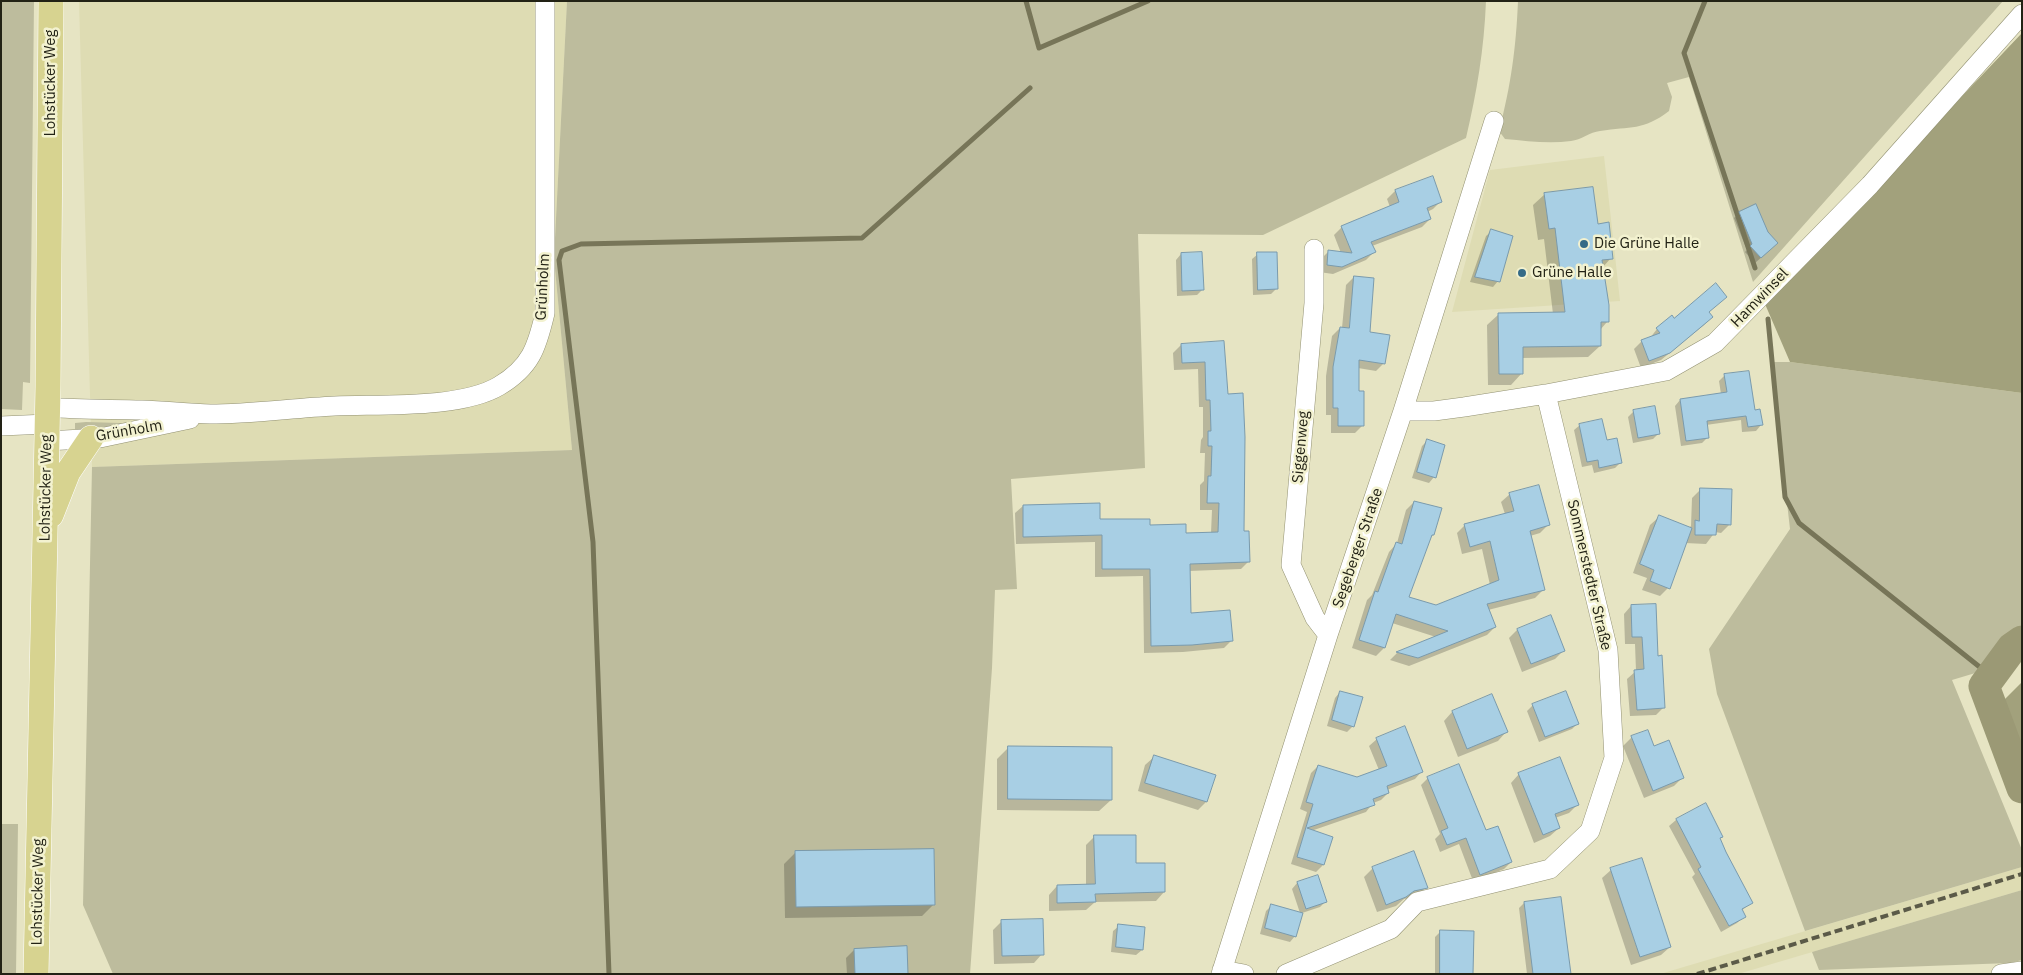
<!DOCTYPE html>
<html>
<head>
<meta charset="utf-8">
<style>
	body { margin:0 }
	#map { position:relative; width:2023px; height:975px; overflow:hidden; background:#e6e4c3; font-family:"IBM Plex Sans",sans-serif }
	canvas { display:block }
	.frame { position:absolute; inset:0; border:2px solid #222215; pointer-events:none }
</style>
</head>
<body>
<div id="map">
<canvas width="2023" height="975"></canvas>
<div class="frame"></div>
</div>
<script>
const c = document.querySelector('canvas').getContext('2d');
c.lineJoin = 'round';
function paint(path, color) { c.fillStyle = color; c.fill(path, 'evenodd'); }
function strokePath(path, color, width, dash) { c.strokeStyle = color; c.lineWidth = width; c.lineCap = dash ? 'butt' : 'round'; c.setLineDash(dash || []); c.stroke(path); }
function drawText(font, color, halo, rows, align = 'center') {
  c.font = font + ' "IBM Plex Sans",sans-serif'; c.lineWidth = 5; c.setLineDash([]); c.textBaseline = 'middle'; c.strokeStyle = halo; c.fillStyle = color; for (const [text, x, y, turn = 0] of rows) {
    c.save(); c.translate(x, y); c.rotate((+turn || 0) * Math.PI / 180); c.textAlign = isNaN(turn) ? turn : align; if (halo) c.strokeText(text, 0, 0); c.fillText(text, 0, 0); c.restore();
  }
}
paint(new Path2D(`
	M79,1H567L554,258L572,450L92,467Z
	M1604,156L1620,301L1452,312L1490,170Z
	M2022,867V890L1738,974H1660Z`), '#dedcb3');
paint(new Path2D(`
	M1,1H34L30,383L23,382L22,410L1,409Z
	M567,1H1486C1484,50 1477,91 1466,138L1263,235L1138,234L1145,468L1011,479L1017,589L995,590L992,668L970,974H113L83,905L92,467L572,450L554,258Z
	M1518,1H2003L1753,282L1689,77L1667,83L1672,97L1669,111C1643,131 1631,126 1600,131C1590,132 1581,140 1571,141C1549,144 1527,141 1505,139L1499,131C1511,85 1516,49 1518,1Z
	M1771,362H1790L2022,393V659L1952,680L2022,850V867L1805,931L1717,694L1709,649L1790,529Z
	M86,422L120,423L121,424L86,432L75,429V423Z
	M1,824H18L16,974H1Z
	M2022,890V960L2010,963L1819,970L1812,952Z`), '#bdbc9d');
paint(new Path2D(`
	M2022,33V393L1790,362L1765,304Z
	M2022,682V750L2003,701Z`), '#a2a17c');
paint(new Path2D(`
	M1432,178L1441,201L1433,209L1427,212L1430,219L1422,227L1372,246L1374,252L1366,260L1333,274L1319,272L1321,259L1329,251L1341,253L1334,235L1342,227L1390,207L1387,199L1395,191Z
	M1545,194L1597,225L1611,258L1602,268L1607,322L1600,330V346L1588,357L1522,358V373L1511,385H1488L1487,325L1499,314H1553L1544,239L1538,240L1533,205Z
	M1756,206L1771,249L1755,263L1745,252L1747,250L1734,218L1739,213Z
	M1492,231L1498,281L1493,287L1470,282L1486,236Z
	M1181,254L1202,290L1197,295L1177,296L1176,260Z
	M1258,254L1276,289L1271,294L1253,295L1252,259Z
	M1354,277L1368,333L1384,363L1376,371L1358,368V392L1363,425L1355,433H1331V415H1326V376L1332,336L1340,328H1342L1346,285Z
	M1708,313L1712,317L1704,325L1661,360L1641,368L1634,349L1642,341L1650,338L1657,329L1671,317L1674,320Z
	M1223,343L1227,395L1242,532L1249,561L1241,569L1189,571L1190,614L1232,640L1224,648L1183,652L1144,653L1143,576L1095,577V542L1016,544L1015,513L1023,506L1099,521L1149,526L1185,534L1211,533L1212,510H1200V485L1204,481L1205,453H1200L1201,440L1203,437V407H1199L1198,369L1174,370L1173,353L1181,345Z
	M1725,375L1754,411L1761,425L1756,431L1742,432L1741,420L1706,425L1708,437L1702,443L1681,446L1675,406L1680,400L1721,394L1719,381Z
	M1634,411L1658,434L1653,439L1633,443L1628,417Z
	M1580,425L1606,442L1621,462L1615,468L1594,473L1592,465L1582,467L1574,430Z
	M1427,441L1434,477L1429,483L1412,478L1422,446Z
	M1701,489L1730,524L1721,533L1715,532L1706,544L1685,543L1668,588L1660,596L1642,590L1647,578L1633,573L1650,525L1659,517L1689,528L1691,526L1692,498Z
	M1510,494L1548,525L1540,533L1530,536L1543,590L1535,598L1488,610L1495,627L1487,635L1409,666L1390,660L1397,653L1436,637L1392,623L1384,648L1376,656L1352,648L1367,600L1372,595L1389,552L1397,543L1406,510L1414,502L1433,535L1429,539L1408,597L1437,606L1490,585L1482,549L1462,554L1457,533L1465,525L1505,514L1501,502Z
	M1631,606L1657,657L1664,707L1656,715L1630,716L1627,679L1636,671L1635,644H1625L1624,614Z
	M1517,630L1564,650L1555,659L1522,672L1509,638Z
	M1340,692L1353,726L1347,732L1327,726L1335,698Z
	M1492,696L1506,732L1498,741L1458,757L1444,721L1452,712Z
	M1533,705L1577,724L1572,729L1539,742L1527,711Z
	M1632,737L1653,747L1682,778L1674,786L1644,798L1623,746Z
	M1377,739L1422,771L1415,779L1387,790L1388,793L1381,800L1373,803L1366,812L1311,831L1323,865L1316,872L1291,864L1307,812L1300,809L1311,773L1318,766L1357,778L1379,770L1369,746Z
	M1009,747L1111,800L1099,811L997,810V759Z
	M1154,757L1206,802L1198,810L1138,791L1145,765Z
	M1519,774L1578,804L1569,813L1555,818L1559,828L1550,836L1534,843L1511,783Z
	M1428,778L1485,832L1511,862L1504,869L1473,881L1459,844L1440,852L1435,839L1440,834L1421,785Z
	M1676,820L1722,836L1719,839L1752,902L1741,911L1744,916L1737,923L1721,932L1692,877L1695,874L1669,826Z
	M1094,837L1135,865L1164,892L1156,901L1095,902L1086,910L1049,911V895L1057,886H1086V845Z
	M795,853L934,904L922,916L785,918L784,864Z
	M1373,868L1426,887L1418,896L1404,899L1396,906L1377,912L1364,877Z
	M1611,870L1670,947L1661,955L1631,965L1602,878Z
	M1297,883L1325,902L1320,907L1302,913L1295,936L1290,942L1260,934L1266,911L1272,905L1300,913L1292,889Z
	M1524,903L1569,974H1527L1519,908Z
	M1002,921L1042,954L1034,963L994,964L993,930Z
	M1119,926L1142,950L1136,955L1111,952L1113,931Z
	M1441,931L1472,974H1435V937Z
	M854,950L906,974H847L846,958Z`), '#0003');
strokePath(new Path2D(`
	M1026,1L1039,48L1148,1
	M1705,1L1684,53L1755,268
	M1768,319L1785,497L1799,523L1991,676
	M609,974L593,542L559,260L562,251L581,244L862,238L1030,88`), '#777558', 5);
strokePath(new Path2D(`
	M2022,641L2012,648L1984,686L2022,788`), '#9b9975', 31);
const building = new Path2D(`
	M1433,176L1442,202L1427,208L1431,219L1371,242L1376,252L1342,267L1327,265L1328,250L1352,253L1341,226L1399,202L1395,190Z
	M1593,187L1598,224L1609,222L1613,259L1602,260L1609,305V322H1601V346L1523,347V374H1499L1498,313L1565,312L1555,228L1549,229L1544,193Z
	M1756,204L1768,232L1778,243L1761,258L1750,246L1752,244L1739,212Z
	M1491,229L1513,236L1500,282L1475,277Z
	M1202,252L1204,290L1182,291L1181,253Z
	M1257,252H1277L1278,289L1258,290Z
	M1354,276L1374,278L1370,332L1390,335L1385,364L1359,360V391H1364V426H1338V408H1333V367L1340,327L1349,328Z
	M1716,283L1727,297L1709,312L1713,317L1670,353L1649,361L1641,340L1660,333L1656,328L1672,315L1674,318Z
	M1224,341L1228,394L1243,393L1245,437L1244,531H1249L1250,562L1190,564L1191,613L1230,610L1233,641L1192,645L1151,646L1150,569H1102V535L1023,537V505L1100,503V519H1150V525L1186,524V533L1218,532L1219,503H1207L1208,476H1211L1212,446H1208V431H1211L1210,400H1206L1205,362L1182,363L1181,344Z
	M1749,371L1755,410L1760,409L1763,425L1748,427L1746,416L1707,421L1709,438L1686,441L1680,399L1727,392L1724,374Z
	M1655,406L1660,434L1638,438L1633,410Z
	M1602,419L1607,440L1617,438L1622,463L1599,468L1598,460L1587,462L1579,424Z
	M1427,439L1445,445L1436,478L1417,472Z
	M1539,485L1550,525L1530,531L1545,590L1487,604L1496,627L1418,658L1396,652L1448,631L1396,614L1385,648L1359,640L1375,591L1378,592L1396,542L1402,544L1414,501L1442,508L1434,535H1432L1409,597L1436,605L1499,580L1490,541L1470,547L1464,524L1514,511L1509,493Z
	M1700,488L1732,489L1731,525L1717,524L1716,535H1695V520L1699,521Z
	M1659,515L1692,528L1670,589L1650,581L1654,570L1640,564Z
	M1656,604L1658,656L1662,655L1665,708L1637,710L1634,670L1644,669L1642,637H1632L1631,605Z
	M1551,615L1565,651L1531,664L1517,629Z
	M1340,691L1363,697L1354,727L1332,720Z
	M1566,691L1579,724L1545,737L1532,704Z
	M1492,694L1508,732L1467,749L1452,711Z
	M1405,726L1423,772L1387,786L1389,793L1373,799L1375,805L1307,828L1333,837L1324,865L1297,857L1313,804L1306,802L1318,765L1357,777L1387,766L1376,738Z
	M1648,730L1654,746L1669,740L1684,778L1653,791L1631,736Z
	M1008,746L1112,747V800L1008,799Z
	M1154,755L1216,775L1207,802L1145,783Z
	M1560,757L1579,805L1555,814L1560,828L1543,835L1518,773Z
	M1459,764L1486,830L1498,826L1512,862L1480,875L1466,838L1447,845L1441,831L1448,828L1427,777Z
	M1706,803L1723,837L1720,838L1726,852L1753,903L1742,909L1746,917L1729,926L1698,869L1701,867L1676,819Z
	M1094,835H1136V863H1165V892L1095,894L1096,902L1057,903V885L1095,884Z
	M934,849L935,905L796,907L795,851Z
	M1414,851L1428,888L1414,891L1406,897L1386,905L1372,867Z
	M1642,858L1671,947L1640,957L1610,868Z
	M1318,875L1327,902L1306,909L1297,882Z
	M1561,897L1571,974H1533L1524,902Z
	M1271,904L1303,913L1296,937L1265,928Z
	M1043,919L1044,955L1002,956L1001,920Z
	M1118,924L1145,927L1143,950L1116,947Z
	M1440,930L1474,931L1473,974H1440Z
	M907,946L908,974H855L854,949Z`);
paint(building, '#a8cfe4');
strokePath(building, '#7a9aac', 1);
const minor = new Path2D(`
	M1314,249V303L1291,565L1315,618L1328,635
	M47,407C79,410 110,409 142,410C165,411 187,413 210,414C251,414 293,408 335,406C380,404 460,409 499,386C531,367 537,347 545,313V1
	M1403,411H1434L1464,407L1546,394L1666,371L1715,343L1870,185L2022,14
	M1,426L47,424
	M47,441L100,438L190,419
	M1222,970L1244,974
	M1221,974L1328,635L1403,411L1494,121
	M1286,974L1391,929L1417,902L1550,869L1590,831L1614,758L1608,650L1546,394
	M2001,974L2022,971`);
const major = new Path2D(`
	M51,515L68,472L91,438
	M36,974L48,387L51,1`);
strokePath(minor, '#929172', 20);
strokePath(major, '#fff', 26);
strokePath(minor, '#fff', 19);
strokePath(major, '#d7d390', 25);
strokePath(new Path2D(`
	M1697,974L2022,874`), '#5b5a48', 4, [8, 4]);
for (const [x, y, r, color] of [
	[1584,244,5,"#356b86"],
	[1522,273,5,"#356b86"]
]) { const dot = new Path2D(); dot.arc(x, y, r, 0, 2 * Math.PI); c.fillStyle = color; c.fill(dot); strokePath(dot, '#f3f2d0', 2); }
drawText('15px', '#222215', '#f3f2d0', [
	["Lohstücker Weg",51,83,-90],
	["Grünholm",543,287,-87],
	["Hamwinsel",1760,298,-46],
	["Grünholm",129,431,-10],
	["Siggenweg",1301,447,-85],
	["Lohstücker Weg",46,488,-89],
	["Segeberger Straße",1358,548,-71],
	["Sommerstedter Straße",1589,575,77],
	["Lohstücker Weg",38,892,-89]
]);
drawText('15px', '#222215', '#f3f2d0', [
	["Die Grüne Halle",1594,244],
	["Grüne Halle",1532,273]
], 'left');
</script>
</body>
</html>
